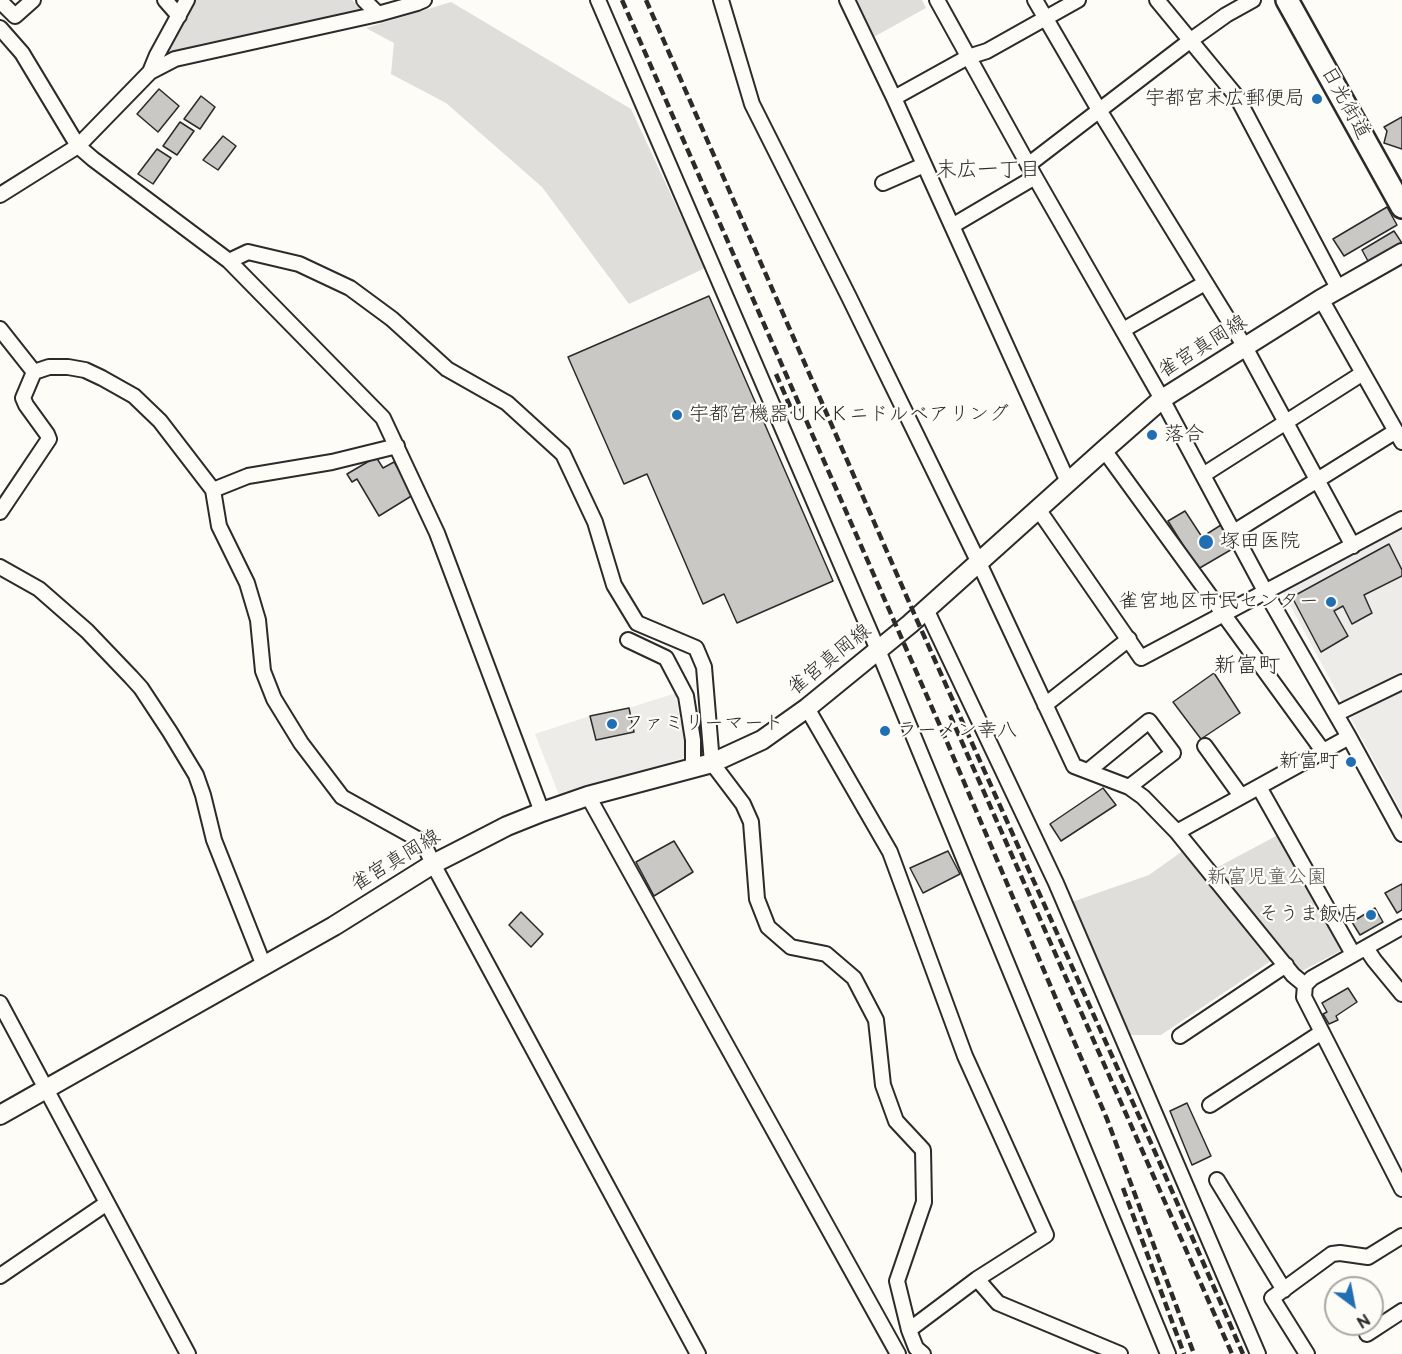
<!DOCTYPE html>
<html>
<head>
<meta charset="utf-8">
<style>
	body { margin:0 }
	#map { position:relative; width:1402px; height:1354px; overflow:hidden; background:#fdfcf7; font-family:"Balsamiq Sans",sans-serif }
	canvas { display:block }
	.north { position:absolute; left:1324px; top:1276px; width:60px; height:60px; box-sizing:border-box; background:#fdfcf7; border:2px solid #a9a8a5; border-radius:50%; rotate:148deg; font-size:16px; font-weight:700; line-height:24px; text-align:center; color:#2b2b2b }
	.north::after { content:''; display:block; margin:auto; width:21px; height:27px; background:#1f6fb2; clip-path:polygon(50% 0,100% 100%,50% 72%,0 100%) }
</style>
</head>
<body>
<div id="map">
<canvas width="1402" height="1354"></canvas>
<div class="north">N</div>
</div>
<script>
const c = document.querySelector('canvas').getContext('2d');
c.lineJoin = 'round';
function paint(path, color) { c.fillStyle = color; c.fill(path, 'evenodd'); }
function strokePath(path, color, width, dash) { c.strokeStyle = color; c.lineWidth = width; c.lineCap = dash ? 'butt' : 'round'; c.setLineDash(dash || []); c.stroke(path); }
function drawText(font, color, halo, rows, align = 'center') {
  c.font = font + ' "Balsamiq Sans","Klee One",sans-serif'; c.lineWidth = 4.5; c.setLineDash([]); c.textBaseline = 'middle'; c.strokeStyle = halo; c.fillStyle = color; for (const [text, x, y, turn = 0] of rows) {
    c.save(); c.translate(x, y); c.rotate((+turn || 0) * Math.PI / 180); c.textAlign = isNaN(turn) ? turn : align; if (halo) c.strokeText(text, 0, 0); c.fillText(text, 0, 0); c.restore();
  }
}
paint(new Path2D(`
	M1402,529V810L1401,811L1283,592Z
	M676,693L680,722L699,723L703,735L701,753L559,795L535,734L590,716L629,708Z`), '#edece8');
paint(new Path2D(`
	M192,0H352L364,10L200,44L165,57Z
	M851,0H922L926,8L870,39Z
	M451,2L631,109L705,268L629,304L542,187L446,103L391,74L394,43L366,28Z
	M1280,834L1342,950L1298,973L1287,954L1216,868Z
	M1184,850L1274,959L1161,1035H1131L1069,903L1149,875Z`), '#dfdeda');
const building = new Path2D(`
	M159,89L179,106L158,132L137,114Z
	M201,96L215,107L200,129L184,119Z
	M1402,117V149L1384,143L1387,131L1384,127Z
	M180,122L194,131L177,155L163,146Z
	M223,136L236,146L218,170L203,160Z
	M157,149L171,158L153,184L138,174Z
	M1387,207L1397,225L1344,256L1333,239Z
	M1394,231L1402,243L1369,263L1362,250Z
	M709,296L833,581L737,623L724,594L703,604L647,474L624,484L568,357Z
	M376,457L383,468L394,462L413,495L379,516L357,479L352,482L347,474Z
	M1185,511L1202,537L1221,525L1234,548L1198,569L1168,521Z
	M1389,544L1402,570V576L1364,595L1372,613L1352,624L1343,606L1334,611L1348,636L1321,652L1292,597Z
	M1214,673L1240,713L1201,739L1173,702Z
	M629,708L634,732L596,740L590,716Z
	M1103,788L1116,805L1061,841L1050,824Z
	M674,841L693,872L654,896L636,862Z
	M948,851L960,874L923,893L910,868Z
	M1402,884V910L1397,913L1385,893Z
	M1375,908L1383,922L1360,935L1352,922Z
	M521,912L543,934L531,947L509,925Z
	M1348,988L1357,1002L1336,1016L1338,1020L1329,1024L1323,1014L1327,1012L1322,1003Z
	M1187,1103L1211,1156L1192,1165L1170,1111Z`);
paint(building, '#c9c8c4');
strokePath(building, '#2b2b2b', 1.5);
const minor = new Path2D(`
	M165,0L179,16
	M364,0L378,14
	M598,0L878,650L1168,1354
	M721,0L752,104L849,297L979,563L1074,766L1129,787L1143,797L1177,832L1293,975L1305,985
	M847,0L894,98L1068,482
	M937,0L1035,177L1162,399L1265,591L1349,737L1402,834
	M1035,0L1099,110L1245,347L1353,546
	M1157,0L1237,97L1338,288
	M0,1L15,16L33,0
	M0,28L22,53L78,146L93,159L229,261L383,418L437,533L542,812
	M150,72L157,55L187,0
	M894,98L968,57L987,51L1078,0
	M1028,165L1191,40L1226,15L1253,0
	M883,183L924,165
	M0,195L78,146L150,72L175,59L378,14L417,3L424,0
	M952,226L1035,177
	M229,261L248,252L299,264L350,288L392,319L447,369L507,403L563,454L595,522L614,585L637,623L696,648L704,667L712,763L743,804L751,822L757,899L768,927L791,947L826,954L854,978L876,1020L883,1085L896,1121L923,1150L924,1202L897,1281L909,1330L916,1348L923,1354
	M1321,299L1402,442
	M0,329L34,372L49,367H68L85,370L102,378L134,396L160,421L213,490L219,526L247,583L258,620L263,671L274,699L301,743L342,797L423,842L433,864L698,1354
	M1123,330L1205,283
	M1104,450L1323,751
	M1203,475L1363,373
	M213,490L248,476L332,462L397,446
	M1038,509L1141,658L1402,519
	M0,512L49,439L47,434L26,405L23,398L34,372
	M1234,532L1396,431
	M0,567L39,589L87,631L131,677L141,688L170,732L196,775L203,795L214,840L264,966
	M926,609L1056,883L1258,1354
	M628,640L666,658L686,696L693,740V768
	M1045,705L1129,639
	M807,708L890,852L965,1056L1046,1235L977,1279L909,1330
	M1336,714L1402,682
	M1205,746L1241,796
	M1088,771L1149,721L1173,753L1129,787
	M1259,787L1353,954
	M588,796L898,1354
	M1177,832L1349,737
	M1402,927L1312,978L1305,985L1304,997L1402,1189
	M1366,948L1374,960L1402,994
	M0,1003L188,1354
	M1180,1036L1286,965
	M1210,1105L1322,1032
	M1217,1180L1284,1290
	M0,1276L107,1203
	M977,1279L998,1303L1120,1354
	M1367,1334L1402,1311
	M1307,1354L1272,1298L1332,1254L1340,1253L1368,1257L1402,1236`);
const major = new Path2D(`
	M0,1115L334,926L433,864L476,842L507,826L542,812L588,796L712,763L762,740L807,708L910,624L1104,450L1162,399L1321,299L1402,253`);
const highway = new Path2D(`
	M1287,0L1402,207`);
strokePath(minor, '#2b2b2b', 18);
strokePath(major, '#2b2b2b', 22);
strokePath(highway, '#2b2b2b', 26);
strokePath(minor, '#fdfcf7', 14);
strokePath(major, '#fdfcf7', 18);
strokePath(highway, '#fdfcf7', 21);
strokePath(new Path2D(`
	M622,0L944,735L1107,1119L1194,1354
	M646,0L916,618L1155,1152L1243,1354
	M776,374L793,413
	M950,715L1232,1354
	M1123,1188L1184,1354`), '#2b2b2b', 4.5, [9, 4.5]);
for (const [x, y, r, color] of [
	[1317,99,6,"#1f6fb2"],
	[677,415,6,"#1f6fb2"],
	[1152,435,6,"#1f6fb2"],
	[1206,542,8,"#1f6fb2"],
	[1331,602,6,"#1f6fb2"],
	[612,724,6,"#1f6fb2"],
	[885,731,6,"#1f6fb2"],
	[1351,762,6,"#1f6fb2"],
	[1371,915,6,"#1f6fb2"]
]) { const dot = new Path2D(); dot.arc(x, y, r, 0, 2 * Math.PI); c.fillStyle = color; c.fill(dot); strokePath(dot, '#fdfcf7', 2); }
drawText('20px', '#2b2b2b', '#fdfcf7', [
	["宇都宮末広郵便局",1305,99,"right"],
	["宇都宮機器ＵＫＫニドルベアリング",689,415],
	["落合",1164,435],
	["塚田医院",1220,542],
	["雀宮地区市民センター",1319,602,"right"],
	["ファミリーマート",624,724],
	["ラーメン幸八",897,731],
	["新富町",1339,762,"right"],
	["そうま飯店",1359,915,"right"]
], 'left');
drawText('20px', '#2b2b2b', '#fdfcf7', [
	["日光街道",1345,103,61],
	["雀宮真岡線",1203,347,-32],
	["雀宮真岡線",830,660,-39],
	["雀宮真岡線",396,861,-31]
]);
drawText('20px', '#585857', '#fdfcf7', [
	["新富児童公園",1267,878]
]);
drawText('21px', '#2b2b2b', '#fdfcf7', [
	["末広一丁目",988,171]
]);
drawText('22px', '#2b2b2b', '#fdfcf7', [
	["新富町",1247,666]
]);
</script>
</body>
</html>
